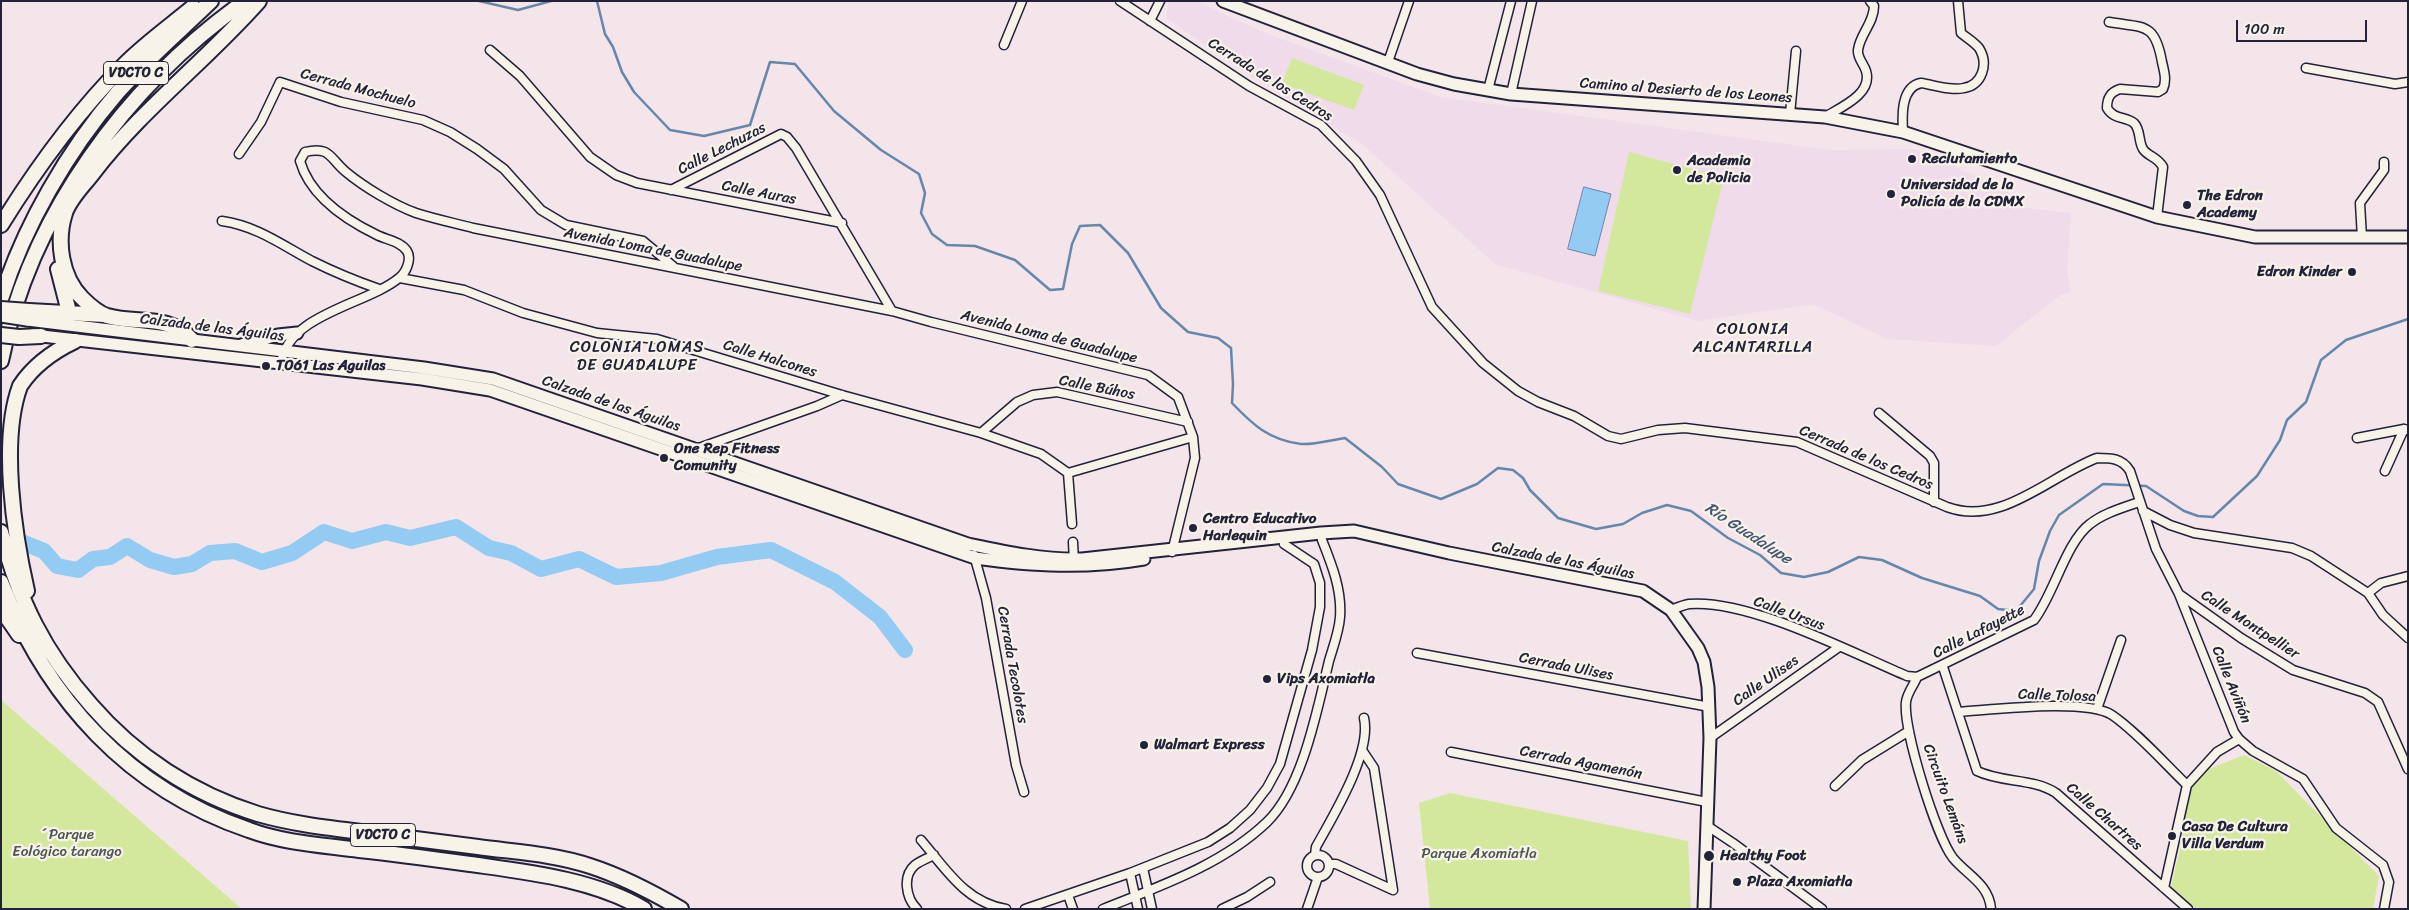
<!DOCTYPE html>
<html>
<head>
<meta charset="utf-8">
<style>
	body { margin:0 }
	#map { position:relative; width:2409px; height:910px; overflow:hidden; background:#f3e5ea; font-family:Sriracha,sans-serif }
	canvas { display:block }
	.frame { position:absolute; inset:0; border:2px solid #22223b; pointer-events:none }
	.scale { position:absolute; left:2236px; top:20px; width:131px; height:22px; box-sizing:border-box; border:2px solid #22223b; border-top:0; padding-left:6px; font-size:15px; line-height:18px; white-space:nowrap; color:#22223b; -webkit-text-stroke:4px #f7f3e8; paint-order:stroke }
</style>
</head>
<body>
<div id="map">
<canvas width="2409" height="910"></canvas>
<div class="frame"></div>
<div class="scale">100 m</div>
</div>
<script>
const c = document.querySelector('canvas').getContext('2d');
c.lineJoin = 'round';
function paint(path, color) { c.fillStyle = color; c.fill(path, 'evenodd'); }
function strokePath(path, color, width, dash) { c.strokeStyle = color; c.lineWidth = width; c.lineCap = dash ? 'butt' : 'round'; c.setLineDash(dash || []); c.stroke(path); }
function drawText(font, color, halo, rows, align = 'center') {
  c.font = font + ' Sriracha,sans-serif'; c.lineWidth = 4.5; c.setLineDash([]); c.textBaseline = 'middle'; c.strokeStyle = halo; c.fillStyle = color; for (const [text, x, y, turn = 0] of rows) {
    c.save(); c.translate(x, y); c.rotate((+turn || 0) * Math.PI / 180); c.textAlign = isNaN(turn) ? turn : align; if (halo) c.strokeText(text, 0, 0); c.fillText(text, 0, 0); c.restore();
  }
}
paint(new Path2D(`
	M1169,1H1196L1265,33L1441,97L1830,150L1914,149L2007,190L2016,207L2071,213L2067,270L2071,292L2060,295L1996,346L1887,339L1813,304L1698,321L1495,264L1363,145L1244,72L1166,18Z`), '#f0dbeb');
paint(new Path2D(`
	M1292,58L1364,85L1354,110L1282,84Z
	M1629,152L1724,177L1690,314L1598,291Z
	M1,700L242,909H1Z
	M2244,755L2276,771L2379,876L2373,909H2196L2171,887L2181,845L2188,795L2199,773Z
	M1450,793L1688,841L1691,909H1430L1419,803Z`), '#d4e89d');
const water = new Path2D(`
	M1584,187L1611,194L1595,256L1568,249Z`);
paint(water, '#93cbf2');
strokePath(water, '#6687a9', 1);
strokePath(new Path2D(`
	M479,1L518,10L551,1
	M597,1L605,34L613,47L622,72L634,92L670,130L704,136L750,125L770,62L795,64L834,111L881,150L919,174L925,193L921,213L932,234L947,245L975,246L1015,260L1050,290L1063,289L1072,244L1080,226L1100,225L1128,253L1161,308L1188,332L1218,338L1231,348L1233,384L1232,403C1253,425 1269,440 1301,444C1314,445 1331,440 1345,438L1382,467L1398,484L1441,499L1477,484L1498,468L1513,470L1523,478L1530,490L1558,518L1596,529L1623,524L1642,513L1667,505L1691,511L1728,538L1760,555L1781,573L1804,577L1828,572L1859,557L1882,560L1922,578L1980,596L1998,609L2016,611L2034,589L2039,561L2050,531L2059,515L2103,484L2146,486L2184,511L2198,516L2213,517L2257,476L2280,440L2287,420L2306,402L2321,360L2346,340L2408,319`), '#6687a9', 2.5);
strokePath(new Path2D(`
	M7,545L14,539L44,551L57,566L78,570L93,559L110,557L127,546L150,560L174,567L192,564L210,553L235,551L262,562L292,553L324,532L352,541L386,532L410,538L456,527L489,548L511,553L541,569L579,559L616,577L661,573L717,557L771,550L835,582L880,617L905,650`), '#93cbf2', 16);
const minor = new Path2D(`
	M1120,1L1249,86L1321,125L1356,161L1380,195L1432,307L1483,363L1518,391L1538,402L1574,416L1608,436L1621,439L1658,430L1685,428L1797,442L1947,507C2001,527 2049,476 2097,458C2111,458 2122,458 2130,471L2156,549L2179,594L2234,732L2239,739L2253,751L2303,779L2336,828L2383,865L2389,882L2384,909
	M1150,21L1160,1
	M2109,22C2144,28 2155,22 2162,62C2164,71 2167,80 2163,89L2158,92L2120,89C2110,92 2107,98 2107,108C2114,120 2125,116 2134,123C2141,130 2138,141 2143,149C2148,157 2157,156 2163,167L2157,217
	M1004,45L1022,1
	M490,50L520,76L590,157L616,175L637,183L842,223
	M1388,62L1409,1
	M2306,68L2395,84L2408,82
	M1488,90L1511,1
	M1511,94L1532,1
	M1790,114L1796,51
	M1825,117C1841,107 1873,94 1866,71C1864,64 1857,58 1858,50C1860,34 1874,23 1874,6L1870,1
	M1903,132C1902,115 1901,87 1921,83C1934,85 1951,91 1964,88C1982,85 1989,64 1979,48C1974,42 1967,38 1961,33L1958,1
	M239,154L261,122L280,82L341,102L423,120L450,132L477,149L504,169L541,210L566,225L643,241L673,266
	M671,190L781,134L787,137L796,148L892,311
	M222,221C257,226 282,245 312,261C334,272 356,281 379,289
	M2362,238L2360,203L2384,170V162
	M400,278L464,290L523,313L597,333L657,339L842,395L981,433L1041,454L1068,473L1072,524
	M281,364C287,314 366,305 399,278C406,273 412,259 407,251C400,241 387,240 377,235C346,220 310,196 300,161L305,152C331,146 329,158 346,172C364,187 394,205 416,213C435,219 454,223 473,228L892,311L931,322L1148,375L1178,397L1193,437L1195,458L1172,552
	M1879,413L1930,456L1934,463V502
	M981,433L1017,402L1033,395L1057,392L1188,422
	M2357,438L2404,429L2408,430
	M696,449L817,406L842,395
	M2385,471L2404,429
	M1068,473L1193,437
	M2143,511L2170,525L2194,533L2292,548L2311,556L2368,593L2383,615L2408,638
	M1073,542L1074,562
	M974,555L986,598L1016,765L1024,792
	M2368,593L2381,583L2408,576
	M2179,594L2241,638L2293,670L2365,693L2378,702L2408,769
	M1671,610C1676,608 1683,605 1689,604C1749,599 1850,652 1907,676L1917,677L2034,620C2054,594 2066,542 2090,524C2104,513 2122,508 2139,502
	M1417,653L1710,707
	M1943,667L1977,771C2002,783 2033,778 2056,793L2188,909
	M1917,677C1914,685 1907,693 1906,702C1903,729 1936,836 1953,858C1967,875 1989,884 1991,909
	M2097,709L2121,640
	M1958,712C1991,710 2086,698 2112,715C2137,732 2165,764 2187,785
	M1710,738L1839,647
	M1362,750L1374,768L1393,890
	M1451,752L1707,802
	M1835,786L1862,760L1909,731
	M1706,825L1733,843L1822,909
	M921,840C946,869 965,902 1006,909
	M1315,855L1316,847C1333,816 1372,753 1364,718
	M1307 866a11 11 0 1 1 22 0a11 11 0 1 1-22 0Z
	M1329,864H1336L1393,890
	M1143,868L1152,909
	M1130,873L1138,909
	M2164,888L2187,785L2217,752L2239,739
	M1068,895L1073,909
	M917,909C906,898 902,876 915,865C920,861 928,858 934,855
	M1025,909L1130,873L1208,842L1230,828L1250,810L1267,788L1280,764L1312,650L1320,607V583L1314,564L1284,544
	M1103,909C1160,886 1222,865 1267,822C1303,787 1317,710 1329,661C1333,647 1339,632 1340,617C1342,590 1332,565 1322,540
	M1222,909L1247,897L1270,882
	M1307,909L1318,877`);
const secondary = new Path2D(`
	M1223,1L1417,74L1454,84L1511,94L1825,117L1903,132L2157,217L2255,237H2408
	M27,320L424,368L493,379L968,544C1006,552 1043,560 1082,559L1321,533L1354,531L1449,553L1643,591L1671,610L1698,648L1704,662L1708,687L1710,738L1704,909
	M33,335L422,379L490,390L975,558C1034,566 1085,569 1144,559
	M241,345L278,335L297,333`);
const motorway = new Path2D(`
	M1,225C37,167 77,112 125,64C146,43 170,26 193,7
	M58,269L69,312
	M1,299C24,226 68,150 118,92C147,59 180,31 211,1
	M29,311L104,315
	M19,337L41,336
	M192,340C168,313 138,325 107,316C98,313 89,305 82,298C61,277 56,241 65,213C70,198 84,185 93,173C142,109 206,61 259,1
	M1,361C30,215 126,86 245,1
	M1,532C19,601 44,652 91,705C135,756 193,794 258,814C289,823 321,827 353,831C395,836 436,842 478,847C514,852 555,854 590,866C621,876 652,892 681,909
	M1,582C47,699 128,789 249,830C284,843 322,845 359,850C396,854 433,859 470,864C527,872 593,879 644,909
	M27,591C14,534 0,440 20,386C33,366 54,351 75,341
	M1,609L19,635`);
strokePath(minor, '#22223b', 11);
strokePath(secondary, '#22223b', 15);
strokePath(motorway, '#22223b', 18);
strokePath(minor, '#f7f3e8', 8);
strokePath(secondary, '#f7f3e8', 11);
strokePath(motorway, '#f7f3e8', 14);
const secondaryBridge = new Path2D(`
	M1,316L27,320`);
const motorwayBridge = new Path2D(`
	M1,309L29,311
	M1,335L19,337`);
strokePath(secondaryBridge, '#22223b', 15, []);
strokePath(motorwayBridge, '#22223b', 18, []);
strokePath(secondaryBridge, '#f7f3e8', 11);
strokePath(motorwayBridge, '#f7f3e8', 14);
for (const [x, y, r, color] of [
	[1912,159,5,"#22223b"],
	[1677,170,5,"#22223b"],
	[1891,194,5,"#22223b"],
	[2187,205,5,"#22223b"],
	[2352,272,5,"#22223b"],
	[266,366,5,"#22223b"],
	[664,458,5,"#22223b"],
	[1193,528,5,"#22223b"],
	[1267,679,5,"#22223b"],
	[1144,745,5,"#22223b"],
	[2172,836,5,"#22223b"],
	[1709,856,6,"#22223b"],
	[1737,882,5,"#22223b"]
]) { const dot = new Path2D(); dot.arc(x, y, r, 0, 2 * Math.PI); c.fillStyle = color; c.fill(dot); strokePath(dot, '#f7f3e8', 2); }
for (const [x, y, w] of [
	[136,73,65],
	[383,835,65]
]) { const box = new Path2D(); box.roundRect(x - w / 2, y - 11.5, w, 23, 4); c.fillStyle = '#f7f3e8'; c.fill(box); strokePath(box, '#22223b', 1); }
drawText('bold 14px', '#22223b', null, [
	["VDCTO C",136,73],
	["VDCTO C",383,835]
]);
drawText('15px', '#22223b', '#f7f3e8', [
	["Cerrada de los Cedros",1270,80,32],
	["Cerrada Mochuelo",358,89,15],
	["Camino al Desierto de los Leones",1686,91,4],
	["Calle Lechuzas",722,149,-27],
	["Calle Auras",759,193,11],
	["Avenida Loma de Guadalupe",653,250,11],
	["Calzada de las Águilas",212,328,7],
	["Avenida Loma de Guadalupe",1049,337,14],
	["Calle Halcones",770,359,17],
	["Calle Búhos",1097,388,11],
	["Calzada de las Águilas",611,404,19],
	["Cerrada de los Cedros",1866,458,23],
	["Calzada de las Águilas",1563,561,11],
	["Calle Ursus",1789,614,20],
	["Calle Montpellier",2250,625,33],
	["Calle Lafayette",1979,632,-27],
	["Cerrada Tecolotes",1012,665,80],
	["Cerrada Ulises",1566,667,11],
	["Calle Ulises",1766,681,-35],
	["Calle Aviñón",2231,685,68],
	["Calle Tolosa",2057,696,2],
	["Cerrada Agamenón",1581,763,11],
	["Circuito Lemáns",1945,794,70],
	["Calle Chartres",2104,817,41]
]);
drawText('bold 15px', '#22223b', '#f7f3e8', [
	["Reclutamiento",1922,159],
	["Academia",1687,161],
	["de Policia",1687,178],
	["Universidad de la",1901,185],
	["Policía de la CDMX",1901,202],
	["The Edron",2197,196],
	["Academy",2197,213],
	["Edron Kinder",2342,272,"right"],
	["T061 Las Aguilas",276,366],
	["One Rep Fitness",674,449],
	["Comunity",674,466],
	["Centro Educativo",1203,519],
	["Harlequin",1203,536],
	["Vips Axomiatla",1277,679],
	["Walmart Express",1154,745],
	["Casa De Cultura",2182,827],
	["Villa Verdum",2182,844],
	["Healthy Foot",1720,856],
	["Plaza Axomiatla",1747,882]
], 'left');
drawText('15px', '#4e5454', '#f7f3e8', [
	["´Parque",67,835],
	["Eológico tarango",67,852],
	["Parque Axomiatla",1479,854]
]);
c.letterSpacing = '1px';
drawText('16px', '#22223b', '#f7f3e8', [
	["COLONIA",1753,330],
	["ALCANTARILLA",1753,348],
	["COLONIA LOMAS",637,348],
	["DE GUADALUPE",637,366]
]);
c.letterSpacing = '0px';
drawText('italic 16px', '#445572', '#f7f3e8', [
	["Río Guadalupe",1748,534,33]
]);
</script>
</body>
</html>
